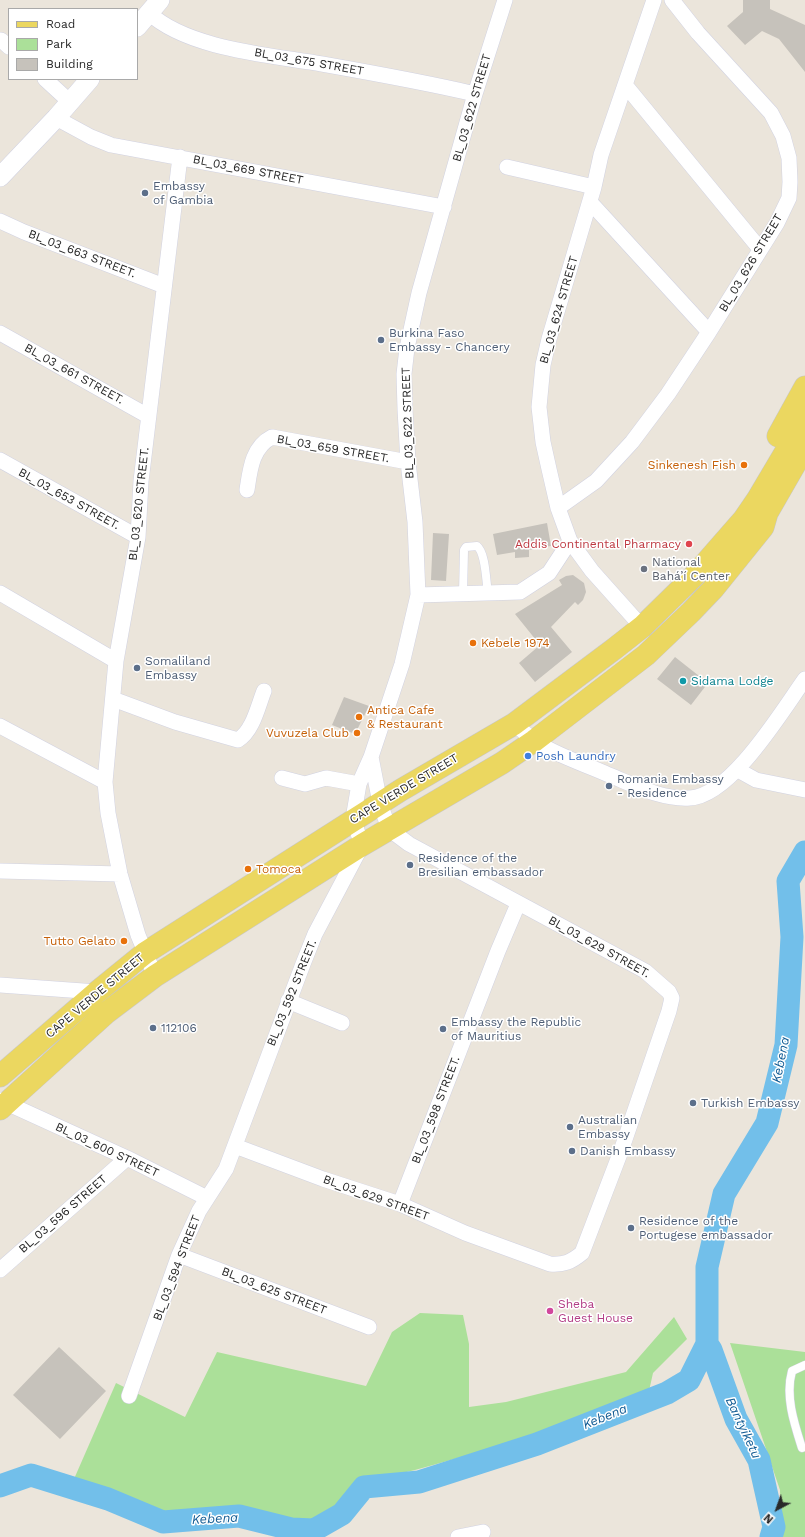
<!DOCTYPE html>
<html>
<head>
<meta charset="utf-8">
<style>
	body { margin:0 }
	#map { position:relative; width:805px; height:1537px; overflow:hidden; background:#ebe5db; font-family:"Work Sans",sans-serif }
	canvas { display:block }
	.legend { position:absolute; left:8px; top:8px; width:130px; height:72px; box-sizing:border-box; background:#fff; border:1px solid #a9a9a9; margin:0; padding:5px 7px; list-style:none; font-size:12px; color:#292929 }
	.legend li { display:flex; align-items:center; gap:8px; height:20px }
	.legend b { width:20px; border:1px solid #a9a9a9 }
	.north { position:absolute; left:757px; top:1489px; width:40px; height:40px; -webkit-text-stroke:3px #fff; paint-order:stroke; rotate:221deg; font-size:11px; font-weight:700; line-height:16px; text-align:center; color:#292929 }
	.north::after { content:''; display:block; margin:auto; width:14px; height:18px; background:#292929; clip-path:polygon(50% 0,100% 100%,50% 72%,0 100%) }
</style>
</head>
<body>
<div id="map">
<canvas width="805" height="1537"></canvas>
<ul class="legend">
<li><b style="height:5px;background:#ebd760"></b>Road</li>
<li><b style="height:11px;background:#abe099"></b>Park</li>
<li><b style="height:11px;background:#c6c2bb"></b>Building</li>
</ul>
<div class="north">N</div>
</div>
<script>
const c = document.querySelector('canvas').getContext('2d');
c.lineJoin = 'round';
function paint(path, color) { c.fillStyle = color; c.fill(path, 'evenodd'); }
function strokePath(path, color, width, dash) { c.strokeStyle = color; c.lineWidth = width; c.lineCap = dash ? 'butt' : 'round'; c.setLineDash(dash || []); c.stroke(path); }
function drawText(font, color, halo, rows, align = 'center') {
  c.font = font + ' "Work Sans",sans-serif'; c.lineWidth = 3; c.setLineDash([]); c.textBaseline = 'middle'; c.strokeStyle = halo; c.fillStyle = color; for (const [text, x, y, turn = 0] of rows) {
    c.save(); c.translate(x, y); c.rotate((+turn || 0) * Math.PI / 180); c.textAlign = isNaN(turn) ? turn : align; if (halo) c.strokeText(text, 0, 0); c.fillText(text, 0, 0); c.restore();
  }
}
paint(new Path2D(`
	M420,1313L463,1315L469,1344V1407L506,1402L626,1372L674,1317L687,1339L653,1373L649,1391L561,1426L494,1448L415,1470L360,1483L337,1510L312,1523L288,1520L239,1507L163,1514L107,1489L74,1479L116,1383L185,1417L217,1352L366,1386L392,1332Z
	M730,1343L805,1352V1537H779L781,1530L780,1490Z`), '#abe099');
strokePath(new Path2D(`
	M707,1344L711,1350L736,1419L759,1460L774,1527L771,1537
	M0,1486L31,1475L108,1499L163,1522L239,1516L291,1529L314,1530L342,1514L364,1487L419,1482L537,1444L667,1393L689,1380L707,1344V1267L724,1194L767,1123L786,1045L792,937L788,881L805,852`), '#72bfea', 23);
paint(new Path2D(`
	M743,0H770V9L805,25V72L779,39L762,31L745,45L727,26L743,12Z
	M547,523L551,546L529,550V557L515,558V552L497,555L493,534Z
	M433,533L449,534L446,581L431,580Z
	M573,575L584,583L586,592L583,600L578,605L575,602L551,627L572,652L535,682L519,663L540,645L515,614L562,585L559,580L566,576Z
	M675,657L708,683L691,705L657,679Z
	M344,697L369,706L355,734L332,725Z
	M59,1347L106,1391L60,1439L13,1395Z`), '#c6c2bb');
const service = new Path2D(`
	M463,594L464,550L466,547L477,546C486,553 486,582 488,594
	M802,1448C794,1423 785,1396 792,1371L805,1365`);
const minor = new Path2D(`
	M149,13C188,49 270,55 322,64C373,73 424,82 475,94
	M1,40L9,47
	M45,79L70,102
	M626,86L760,249
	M56,118L91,137L111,145L444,207
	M507,167L594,187
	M590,202L709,332
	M0,221L24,232L164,286
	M0,333L148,416
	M0,460L138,537
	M247,490C250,470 252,447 272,437L408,462
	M558,508L596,481L632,442L668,394L709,332L777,223L789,198L790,182L789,158L783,136L771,113L698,33L672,0
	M0,593L116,661
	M418,595L520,592L549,573L570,541
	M642,627L592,571L570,541L558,508L549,469L543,442L539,407L543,365L549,339L594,187L601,155L654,0
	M113,699L175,722L238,740C253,731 258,706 264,691
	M514,724C521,729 528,736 535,741C557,756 585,764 609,775C634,785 662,800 690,798C731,796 782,711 805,679
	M0,726L105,782
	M738,770L756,780L805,790
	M282,778L305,784L326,778L359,784
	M0,871L120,874
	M155,976L138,935L120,874L108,813L105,782L116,661L138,537L141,481L180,157
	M0,985L97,992
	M288,1001L342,1023
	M0,1100L127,1158L207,1198
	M235,1146L323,1179L400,1204L465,1233L550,1264C564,1265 571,1262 582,1253L621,1151L669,1011L672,998L669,992L645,971L409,844L389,829L380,803L371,757
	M400,1204L498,951L518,904
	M179,1255L369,1327
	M0,1270L127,1158
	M129,1396L179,1255L199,1211L226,1169L303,964L315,934L362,845L353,819L359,784L371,757L402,664L418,595L415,522L408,462L405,409L404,374L407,348L419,293L475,94L505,0
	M458,1537L483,1532`);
const tertiary = new Path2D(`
	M137,27L160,0
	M0,177L56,118L90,79`);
const primary = new Path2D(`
	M778,436L805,387
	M0,1076L97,992L145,953L401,790L514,724L614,649L642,627L695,575L744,519L757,500L805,419
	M0,1109L106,1013L155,976L362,845L502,763L534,741L646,655L691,612L713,589L763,527L767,513L805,447`);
strokePath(service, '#d1d2e1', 9);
strokePath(minor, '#d1d2e1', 16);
strokePath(tertiary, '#d1d2e1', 20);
strokePath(primary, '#c7c7c7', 23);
strokePath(service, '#fff', 8);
strokePath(minor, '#fff', 15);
strokePath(tertiary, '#fff', 19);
strokePath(primary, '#ebd760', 22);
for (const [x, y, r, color] of [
	[145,193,4,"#5c6f8a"],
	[381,340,4,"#5c6f8a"],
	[744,465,4,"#e8710a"],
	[689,544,4,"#e0444e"],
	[644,569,4,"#6b7280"],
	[473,643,4,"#e8710a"],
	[137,668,4,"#5c6f8a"],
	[683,681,4,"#0f9aa8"],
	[359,717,4,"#e8710a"],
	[357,733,4,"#e8710a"],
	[528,756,4,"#3f7fe0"],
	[609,786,4,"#5c6f8a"],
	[410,865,4,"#5c6f8a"],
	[248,869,4,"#e8710a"],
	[124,941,4,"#e8710a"],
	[153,1028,4,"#5c6f8a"],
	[443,1029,4,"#5c6f8a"],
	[693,1103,4,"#5c6f8a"],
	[570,1127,4,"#5c6f8a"],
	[572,1151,4,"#5c6f8a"],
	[631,1228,4,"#5c6f8a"],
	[550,1311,4,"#d1479c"]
]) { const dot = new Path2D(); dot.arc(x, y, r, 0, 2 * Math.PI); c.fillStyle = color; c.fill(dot); strokePath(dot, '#fff', 1.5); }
drawText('12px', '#292929', '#fff', [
	["BL_03_675 STREET",309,62,10],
	["BL_03_622 STREET",472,108,-74],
	["BL_03_669 STREET",248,170,11],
	["BL_03_663 STREET.",82,254,21],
	["BL_03_626 STREET",751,263,-59],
	["BL_03_624 STREET",559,310,-74],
	["BL_03_661 STREET.",74,374,29],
	["BL_03_622 STREET",408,423,-92],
	["BL_03_659 STREET.",333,449,10],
	["BL_03_653 STREET.",69,499,29],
	["BL_03_620 STREET.",139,504,-84],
	["CAPE VERDE STREET",404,789,-31],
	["BL_03_629 STREET.",599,947,29],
	["BL_03_592 STREET.",292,993,-68],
	["CAPE VERDE STREET",95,996,-40],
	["BL_03_598 STREET.",436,1110,-69],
	["BL_03_600 STREET",107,1150,25],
	["BL_03_629 STREET",376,1198,20],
	["BL_03_596 STREET",63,1214,-41],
	["BL_03_594 STREET",177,1268,-69],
	["BL_03_625 STREET",274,1291,21]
]);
drawText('12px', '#4e5e75', '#fff', [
	["Embassy",153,186],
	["of Gambia",153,200],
	["Burkina Faso",389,333],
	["Embassy - Chancery",389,347],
	["Somaliland",145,661],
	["Embassy",145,675],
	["Romania Embassy",617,779],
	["- Residence",617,793],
	["Residence of the",418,858],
	["Bresilian embassador",418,872],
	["Embassy the Republic",451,1022],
	["of Mauritius",451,1036],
	["112106",161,1028],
	["Turkish Embassy",701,1103],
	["Australian",578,1120],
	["Embassy",578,1134],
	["Danish Embassy",580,1151],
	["Residence of the",639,1221],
	["Portugese embassador",639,1235]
], 'left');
drawText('12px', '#c56008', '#fff', [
	["Sinkenesh Fish",736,465],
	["Kebele 1974",481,643,"left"],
	["Antica Cafe",367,710,"left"],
	["& Restaurant",367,724,"left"],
	["Vuvuzela Club",349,733],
	["Tomoca",256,869,"left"],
	["Tutto Gelato",116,941]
], 'right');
drawText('12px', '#be3a42', '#fff', [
	["Addis Continental Pharmacy",681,544]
], 'right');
drawText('12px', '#5b616d', '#fff', [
	["National",652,562],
	["Bahá’í Center",652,576]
], 'left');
drawText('12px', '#0d838f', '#fff', [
	["Sidama Lodge",691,681]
], 'left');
drawText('12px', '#366cbe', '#fff', [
	["Posh Laundry",536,756]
], 'left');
drawText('12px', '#b23c85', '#fff', [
	["Sheba",558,1304],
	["Guest House",558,1318]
], 'left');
drawText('italic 13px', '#125c94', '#fff', [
	["Kebena",781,1060,-79],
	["Kebena",605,1417,-22],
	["Bantyiketu",743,1428,65],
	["Kebena",215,1519,-3]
]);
</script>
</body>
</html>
